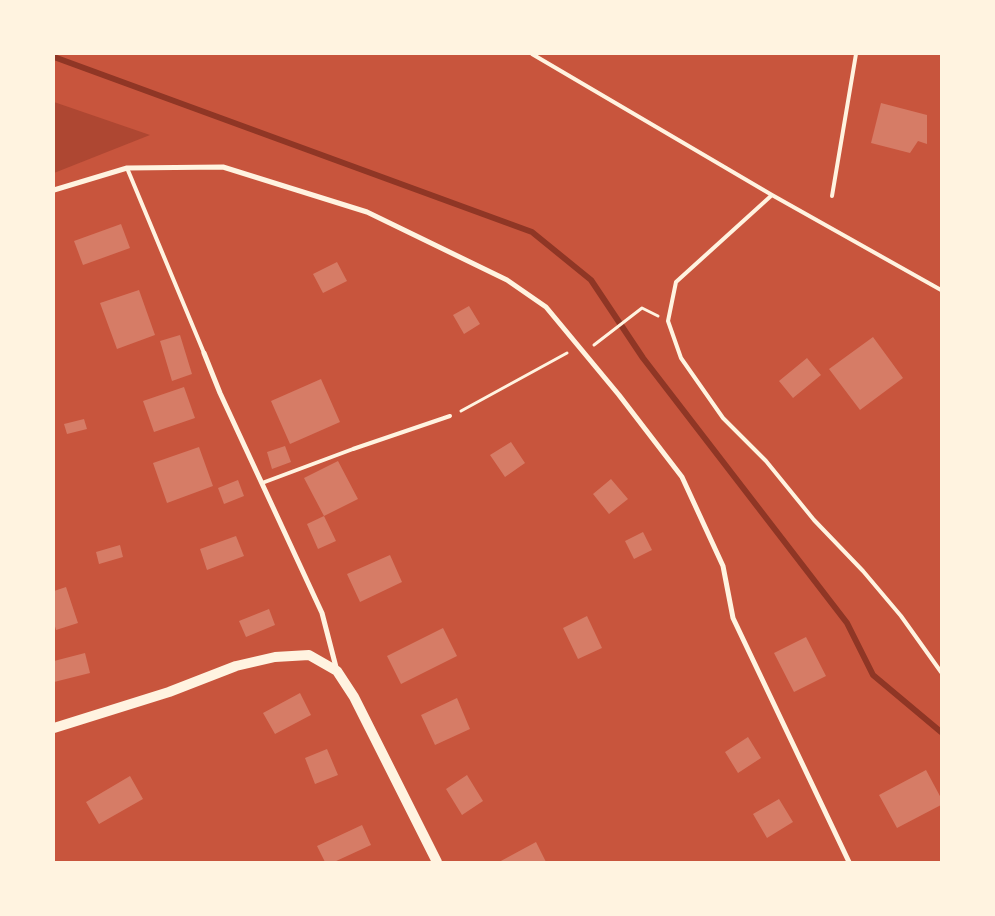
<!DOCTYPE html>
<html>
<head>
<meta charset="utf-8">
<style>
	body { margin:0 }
	#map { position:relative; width:995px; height:916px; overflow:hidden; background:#c8553d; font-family:"PT Sans",sans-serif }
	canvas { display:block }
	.frame { position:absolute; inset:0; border:55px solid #fff3e0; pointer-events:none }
</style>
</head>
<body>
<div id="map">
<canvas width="995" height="916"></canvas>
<div class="frame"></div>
</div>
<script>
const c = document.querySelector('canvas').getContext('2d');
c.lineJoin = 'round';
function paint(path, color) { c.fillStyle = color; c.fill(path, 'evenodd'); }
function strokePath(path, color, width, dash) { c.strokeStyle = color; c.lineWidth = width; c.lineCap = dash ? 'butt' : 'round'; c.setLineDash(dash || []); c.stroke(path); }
paint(new Path2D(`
	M54,102L150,135L54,173Z`), '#ae4732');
strokePath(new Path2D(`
	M54,57L532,232L591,280L643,358L847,623L873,675L941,732`), '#8f3625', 6);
paint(new Path2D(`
	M881,103L927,115V144L918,141L910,153L871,143Z
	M121,224L130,248L83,265L74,241Z
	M337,262L347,281L323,293L313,274Z
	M139,290L155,335L117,349L100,303Z
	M469,306L480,324L464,334L453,315Z
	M180,335L192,374L172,381L160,341Z
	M873,337L903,378L860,410L829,369Z
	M807,358L821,375L793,398L779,381Z
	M321,379L340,422L290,444L271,401Z
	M184,387L195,418L154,432L143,401Z
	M84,419L87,429L67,434L64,424Z
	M511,442L525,463L505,477L490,455Z
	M285,446L291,462L272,469L267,452Z
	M199,447L213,486L167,503L153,463Z
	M338,461L358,499L324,516L304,478Z
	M611,479L628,499L609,514L593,494Z
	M238,480L244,496L224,504L218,488Z
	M324,516L336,541L318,549L307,524Z
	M643,532L652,550L634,559L625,541Z
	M236,536L244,556L207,570L200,549Z
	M120,545L123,557L99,564L96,552Z
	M390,555L402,582L360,602L347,574Z
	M66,587L78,623L56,630L54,623V591Z
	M269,609L275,625L246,637L239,621Z
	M587,616L602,648L578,659L563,628Z
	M443,628L457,656L401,684L387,656Z
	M806,637L826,676L794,692L774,653Z
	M85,653L90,673L54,682V661Z
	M300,693L311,715L275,734L263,713Z
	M457,698L470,729L435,745L421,715Z
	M748,737L761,758L738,773L725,752Z
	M327,749L338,775L315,784L305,758Z
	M926,770L941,798V805L897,828L879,795Z
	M467,775L483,801L462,815L446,789Z
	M130,776L143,799L99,824L86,802Z
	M779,799L793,822L767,838L753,814Z
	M362,825L371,845L334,862H325L317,846Z
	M536,842L546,862H499Z`), '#d67c66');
strokePath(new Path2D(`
	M594,345L642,308L658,316
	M461,411L567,353`), '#fff3e0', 3);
strokePath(new Path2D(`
	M532,54L772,195L941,290
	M127,168L204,353
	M772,195L676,282L668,321L681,358L723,418L766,461L814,520L863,571L901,616L941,672
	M832,196L856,54
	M262,483L353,449L450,416`), '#fff3e0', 4);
strokePath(new Path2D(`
	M54,190L127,168L223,167L367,212L507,280L546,307L619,395L682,477L723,566L733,618L849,862
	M204,353L220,393L322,613L337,671`), '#fff3e0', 5);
strokePath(new Path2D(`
	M54,728L169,692L236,666L275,657L309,655L337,671L354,697L437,862`), '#fff3e0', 10);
</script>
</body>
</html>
